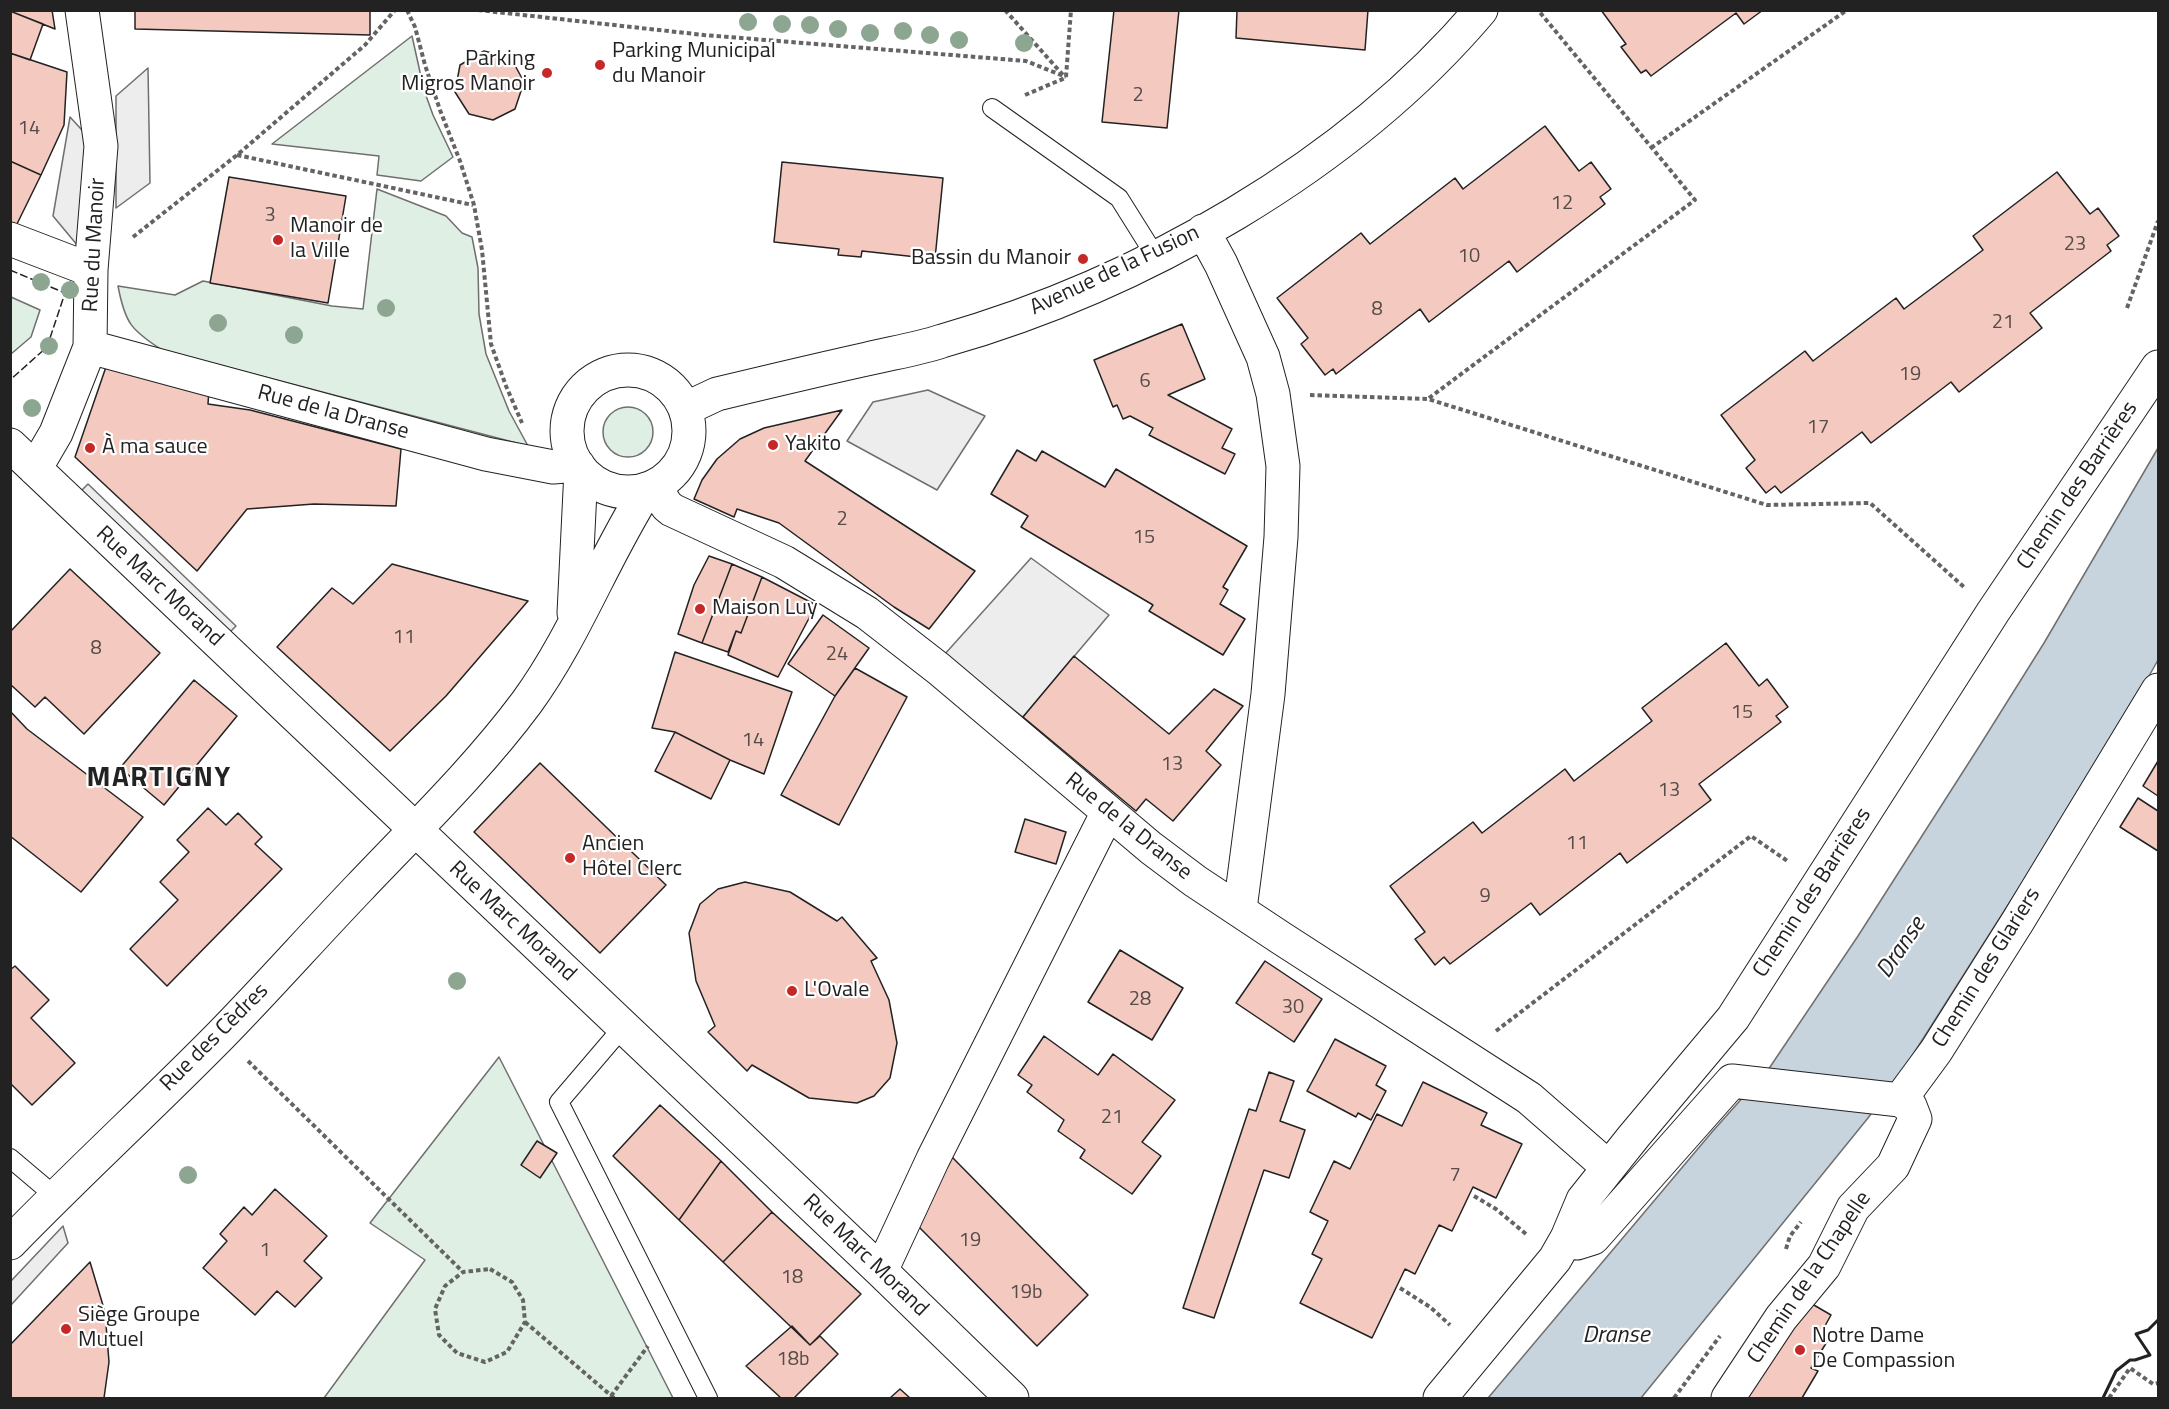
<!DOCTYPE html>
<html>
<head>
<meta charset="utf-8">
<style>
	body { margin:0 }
	#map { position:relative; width:2169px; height:1409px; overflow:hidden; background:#fff; font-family:"Titillium Web",sans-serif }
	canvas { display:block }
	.frame { position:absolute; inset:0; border:12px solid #222; pointer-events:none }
</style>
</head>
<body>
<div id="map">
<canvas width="2169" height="1409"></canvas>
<div class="frame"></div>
</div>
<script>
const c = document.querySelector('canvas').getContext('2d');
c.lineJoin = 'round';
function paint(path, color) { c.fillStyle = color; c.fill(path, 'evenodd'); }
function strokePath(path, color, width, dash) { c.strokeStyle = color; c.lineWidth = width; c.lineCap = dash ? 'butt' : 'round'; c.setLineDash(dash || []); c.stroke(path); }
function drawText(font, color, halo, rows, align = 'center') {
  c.font = font + ' "Titillium Web",sans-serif'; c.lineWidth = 4.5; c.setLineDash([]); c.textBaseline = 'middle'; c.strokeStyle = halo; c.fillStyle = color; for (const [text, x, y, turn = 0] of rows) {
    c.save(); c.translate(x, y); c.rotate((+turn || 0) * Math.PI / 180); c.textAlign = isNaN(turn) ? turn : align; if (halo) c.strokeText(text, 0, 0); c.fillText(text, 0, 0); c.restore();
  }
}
const green = new Path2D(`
	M412,36L424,90L433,115L453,157L421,181L377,175L379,156L272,144Z
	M377,189L446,216L462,233L472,237L478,268L479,314L486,354L509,411L528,446L162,350C131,330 125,323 118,286L175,295L203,281L332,306L363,309Z
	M11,297L40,310L31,337L11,354Z
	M603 432a25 25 0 1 1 50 0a25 25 0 1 1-50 0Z
	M499,1057L673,1398H324L425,1260L370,1223Z`);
paint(green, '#e0efe3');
strokePath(green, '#6f6f6f', 1.5);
const parking = new Path2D(`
	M148,68L150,183L116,208V96Z
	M70,117L92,141L78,246L53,216Z
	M928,390L985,416L937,490L847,441L873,402Z
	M88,484L236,626L224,638L76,496Z
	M1031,558L1109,615L1023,717L944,655Z
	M63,1226L68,1243L11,1305V1281Z`);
paint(parking, '#ededed');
strokePath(parking, '#6f6f6f', 1.5);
const water = new Path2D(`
	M2158,448V660L2116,735L1907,1064L1868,1118L1641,1398H1488L1712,1132L1770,1067L1858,936L1982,742L2044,643Z`);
paint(water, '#c7d3dd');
strokePath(water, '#6f6f6f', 1.5);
const building = new Path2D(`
	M10,10H52L55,29L10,11Z
	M135,10H370V35L135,29Z
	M1114,10H1179L1167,128L1102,122Z
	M1237,10H1368L1365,50L1236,38Z
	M1601,10H1763L1744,24L1736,13L1651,76L1646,70L1641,73L1621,47L1626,44Z
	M10,11L43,24L30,60L10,53Z
	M484,51L511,58L524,82L515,109L493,120L469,114L455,92L460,65Z
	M10,53L67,72L64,125L41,175L10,161Z
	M1545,126L1579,171L1591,162L1611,189L1600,197L1605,204L1517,272L1509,261L1429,322L1420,309L1336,374L1333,369L1325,375L1301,344L1308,338L1277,298L1361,233L1370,244L1455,178L1463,189Z
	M10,161L41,175L16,226L10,223Z
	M782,162L943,178L935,259L862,251L861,257L838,255L839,249L774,242Z
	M2057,172L2090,214L2098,208L2119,236L2107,245L2111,251L2030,313L2042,328L1959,392L1951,382L1871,443L1862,432L1781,493L1775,486L1766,493L1746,468L1755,460L1721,415L1805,351L1813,361L1896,298L1904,309L1983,250L1973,236Z
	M229,177L346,196L328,303L210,283Z
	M1182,324L1205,379L1168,395L1232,429L1222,448L1235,454L1225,474L1149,435L1153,428L1130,416L1123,419L1117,405L1113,407L1094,360Z
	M107,364L209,389L208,404L250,410L401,449L396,506L314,504L247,509L197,571L75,457Z
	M842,410L805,461L975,571L929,629L894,607L779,523L737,509L734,517L694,499L702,480L717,459L740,439L764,428Z
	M1017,450L1036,461L1042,451L1105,487L1116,469L1247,546L1223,587L1228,590L1220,604L1245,619L1223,655L1149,611L1153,605L1021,527L1028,516L991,494Z
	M709,556L732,564L702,643L678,634L694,585Z
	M392,564L528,601L446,696L390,751L277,647L332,588L353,604Z
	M732,564L762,577L741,633L736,631L728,652L702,643Z
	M70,569L160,653L84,734L45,697L35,707L10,684V632Z
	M762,577L816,605L778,677L728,655L736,631L741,633Z
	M823,615L869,648L835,696L788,664Z
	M1726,643L1759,686L1767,679L1788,707L1776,716L1781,722L1699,784L1711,800L1627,863L1620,853L1540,915L1531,903L1450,964L1444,957L1435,965L1415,939L1425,932L1390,886L1473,822L1482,833L1565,769L1574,781L1652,721L1642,708Z
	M675,652L792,692L764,774L730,760L675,732L652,728Z
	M1074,656L1169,734L1214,689L1243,706L1206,751L1221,765L1173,821L1146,799L1136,811L1023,717Z
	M855,668L907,697L839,825L781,795L835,696Z
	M194,680L237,716L164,805L120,768Z
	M10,711L27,729L143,817L81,892L10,836Z
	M675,732L730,760L711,799L655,771Z
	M2158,761V796L2143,786Z
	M540,763L666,885L600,953L474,832Z
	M2138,798L2158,811V851L2120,827Z
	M208,808L226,825L238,813L262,837L255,844L282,869L167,986L130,949L178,900L160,882L189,852L177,840Z
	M1025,819L1066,832L1056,864L1015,852Z
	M745,882L790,892L837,921L842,917L877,958L871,961L889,1000L897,1043L890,1078L874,1096L857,1103L809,1098L752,1065L747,1071L708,1032L715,1026L696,981L689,933L700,904L718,889Z
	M1120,950L1183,988L1152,1040L1088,1002Z
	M1265,961L1322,999L1294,1042L1236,1003Z
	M15,966L49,1000L31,1018L75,1063L32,1105L10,1083V970Z
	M1044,1036L1098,1075L1113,1054L1175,1100L1142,1142L1161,1156L1132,1194L1080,1158L1085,1150L1058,1131L1064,1120L1027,1092L1032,1085L1018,1075Z
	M1335,1039L1386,1066L1376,1085L1386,1091L1371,1120L1358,1113L1356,1117L1307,1091Z
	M1269,1072L1294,1081L1280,1121L1305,1130L1289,1178L1264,1170L1214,1318L1183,1308L1249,1109L1256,1111Z
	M1423,1082L1487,1113L1481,1125L1522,1144L1496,1198L1473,1187L1452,1231L1439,1225L1415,1274L1405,1269L1372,1338L1300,1303L1322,1259L1312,1254L1328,1221L1310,1212L1334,1161L1350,1169L1377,1114L1402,1126Z
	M660,1105L721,1161L679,1220L613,1156Z
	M537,1141L557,1153L540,1178L521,1165Z
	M951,1156L1088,1295L1037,1346L916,1224Z
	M721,1161L772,1212L723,1262L679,1220Z
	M275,1189L327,1236L304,1261L322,1278L295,1307L277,1291L255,1315L203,1268L227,1241L220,1234L244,1207L252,1215Z
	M772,1212L861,1294L810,1345L723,1262Z
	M90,1262L105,1312L109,1362L104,1398H10V1345Z
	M1807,1301L1831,1315L1820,1335L1828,1340L1811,1368L1818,1371L1802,1398H1743Z
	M792,1326L810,1345L820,1336L838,1354L794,1398H781L746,1366Z
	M900,1389L910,1398H890Z`);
paint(building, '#f3c9c0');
strokePath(building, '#222', 1.5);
const lane = new Path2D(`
	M992,108L1119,198L1156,257
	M623,1027L559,1102L708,1398
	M10,1158L55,1196`);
const street = new Path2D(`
	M1203,231L1221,264L1263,357L1273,394L1283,466L1281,537L1268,694L1240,909
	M10,239L91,270
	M90,347L486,454L553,467L578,465
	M567 431a61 61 0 1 1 122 0a61 61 0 1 1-122 0Z
	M685,409L717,394C767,382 817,370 867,359C892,353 918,349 942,341C1139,285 1348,167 1481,10
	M10,445L881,1271L1012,1398
	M35,469L56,433L90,347L91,270L101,146L82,10
	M654,486L667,506L672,510L784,562L867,613L939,669L1151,848L1195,881L1281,938L1529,1098L1608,1167
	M574,613L581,470
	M1900,1100L1936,1051L2018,921L2158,690
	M1567,1238L1577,1243L1593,1238L1732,1081L1900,1100L1910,1106L1915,1119L1893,1166L1853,1208L1824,1266L1781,1318L1728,1398
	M10,1243C79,1172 151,1106 220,1036C268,987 313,936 360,887C417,827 478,768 527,702C575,636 603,558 647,489
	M881,1271L933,1159L1108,812
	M1440,1398L1555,1259L1567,1238L1583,1200L1634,1136L1733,1018L1993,612L2158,367`);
strokePath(lane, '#222', 20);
strokePath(street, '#222', 35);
strokePath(new Path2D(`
	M407,10L415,27L425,65L440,110L460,161L474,205L482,250L491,344L506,386L522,423
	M478,10L704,35L1026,61L1066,77
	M1005,10L1063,75
	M1066,77L1071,10
	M1025,95L1065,78
	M1651,148L1847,10
	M237,155L473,205
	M133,237L237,155L365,45L395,10
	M2127,308L2158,221
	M1310,395L1428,399L1767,505L1870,503L1965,588
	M1429,398L1695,200L1538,10
	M1496,1031L1751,836L1789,862
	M248,1061L463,1272
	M1474,1196L1496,1209L1526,1234
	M1786,1249L1790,1236L1801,1222
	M490,1269L512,1282L523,1300L525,1322L507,1352L485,1362L457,1353L439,1335L435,1309L445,1286L463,1272Z
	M1400,1288L1430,1307L1450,1325
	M525,1322L614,1398
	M611,1396L648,1346
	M1674,1398L1720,1336
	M2109,1398L2130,1368L2153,1384L2158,1383`), '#646464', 4, [4.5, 3]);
strokePath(lane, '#fff', 18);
strokePath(street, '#fff', 33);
strokePath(new Path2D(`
	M10,270L65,293L47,347L10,380`), '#222', 1.5, [8, 3]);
strokePath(new Path2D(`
	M2103,1398L2116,1371L2130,1360H2135L2150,1355L2136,1334L2148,1330L2158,1320`), '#222', 3);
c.fillStyle = '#8da692';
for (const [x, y] of [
	[748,22],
	[782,24],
	[810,25],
	[838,29],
	[903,31],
	[870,33],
	[930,35],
	[959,40],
	[1024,43],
	[41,282],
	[70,290],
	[386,308],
	[218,323],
	[294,335],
	[49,346],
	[32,408],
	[457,981],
	[188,1175]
]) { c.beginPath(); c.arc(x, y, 9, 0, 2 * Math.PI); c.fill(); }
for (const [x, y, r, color] of [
	[600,65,6,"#c62828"],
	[547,73,6,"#c62828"],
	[278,240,6,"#c62828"],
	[1083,259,6,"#c62828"],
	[773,445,6,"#c62828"],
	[90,448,6,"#c62828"],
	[700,609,6,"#c62828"],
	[570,858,6,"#c62828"],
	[792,991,6,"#c62828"],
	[66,1329,6,"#c62828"],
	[1800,1350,6,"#c62828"]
]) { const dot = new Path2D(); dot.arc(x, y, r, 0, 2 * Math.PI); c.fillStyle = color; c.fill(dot); strokePath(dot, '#fff', 2); }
drawText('20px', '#564c4a', null, [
	["2",1138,96],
	["14",29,129],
	["12",1562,204],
	["3",270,216],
	["23",2075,245],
	["10",1469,257],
	["8",1377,310],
	["21",2003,323],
	["19",1910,375],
	["6",1145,382],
	["17",1818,428],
	["2",842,520],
	["15",1144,538],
	["11",404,638],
	["8",96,649],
	["24",837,655],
	["15",1742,713],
	["14",753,741],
	["13",1172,765],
	["13",1669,791],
	["11",1577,844],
	["9",1485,897],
	["28",1140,1000],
	["30",1293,1008],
	["21",1112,1118],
	["7",1455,1176],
	["19",970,1241],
	["1",265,1251],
	["18",792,1278],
	["19b",1026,1293],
	["18b",793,1360]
]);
drawText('22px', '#222', '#fff', [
	["Parking Municipal",612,52],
	["du Manoir",612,77],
	["Parking",535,60,"right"],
	["Migros Manoir",535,85,"right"],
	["Manoir de",290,227],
	["la Ville",290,252],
	["Bassin du Manoir",1071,259,"right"],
	["Yakito",785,445],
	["À ma sauce",102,448],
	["Maison Luy",712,609],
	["Ancien",582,845],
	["Hôtel Clerc",582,870],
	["L'Ovale",804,991],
	["Siège Groupe",78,1316],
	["Mutuel",78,1341],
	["Notre Dame",1812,1337],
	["De Compassion",1812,1362]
], 'left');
drawText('22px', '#222', '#fff', [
	["Rue du Manoir",95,245,-87],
	["Avenue de la Fusion",1115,271,-25],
	["Rue de la Dranse",333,413,15],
	["Chemin des Barrières",2078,486,-56],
	["Rue Marc Morand",159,587,43],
	["Rue de la Dranse",1128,827,39],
	["Chemin des Barrières",1813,893,-57],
	["Rue Marc Morand",512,922,43],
	["Chemin des Glariers",1987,968,-58],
	["Rue des Cèdres",215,1038,-45],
	["Rue Marc Morand",865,1256,44],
	["Chemin de la Chapelle",1810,1278,-56]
]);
drawText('italic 24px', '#222', '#fff', [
	["Dranse",1902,948,-56],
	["Dranse",1616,1336]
]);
c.letterSpacing = '1.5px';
drawText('bold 28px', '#222', '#fff', [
	["MARTIGNY",159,779]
]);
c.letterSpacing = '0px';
</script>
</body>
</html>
